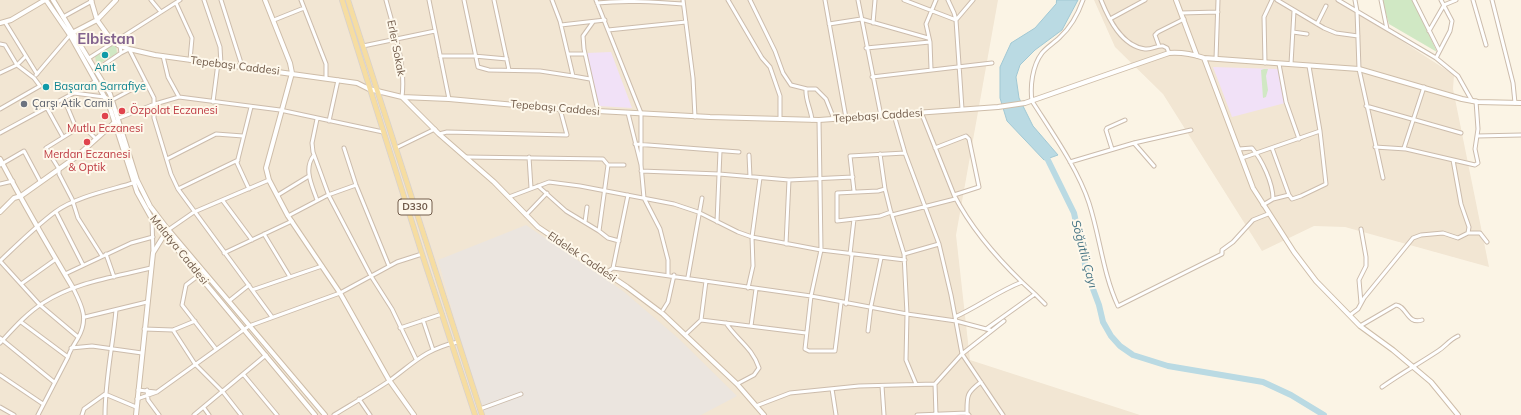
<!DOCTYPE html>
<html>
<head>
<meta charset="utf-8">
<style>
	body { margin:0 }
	canvas { display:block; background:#fbf4e5 }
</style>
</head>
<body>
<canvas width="1521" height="415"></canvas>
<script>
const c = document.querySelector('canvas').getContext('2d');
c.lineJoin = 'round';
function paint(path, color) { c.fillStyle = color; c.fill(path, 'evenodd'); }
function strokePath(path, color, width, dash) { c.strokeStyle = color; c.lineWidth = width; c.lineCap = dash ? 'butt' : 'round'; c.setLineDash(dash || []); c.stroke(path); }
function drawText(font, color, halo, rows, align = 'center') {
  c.font = font + ' Mulish,sans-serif'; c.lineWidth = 4; c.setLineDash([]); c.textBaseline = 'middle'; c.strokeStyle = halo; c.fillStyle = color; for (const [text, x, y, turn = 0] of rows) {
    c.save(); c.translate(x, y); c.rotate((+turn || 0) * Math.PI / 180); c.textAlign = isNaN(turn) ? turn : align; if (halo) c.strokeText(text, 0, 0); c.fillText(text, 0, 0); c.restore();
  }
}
paint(new Path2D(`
	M0,0H998L956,235L970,360L1140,415H0Z
	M1094,0H1339L1454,75L1453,89L1489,267L1345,227L1314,226L1262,251L1163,94L1115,47Z`), '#f2e6d3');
paint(new Path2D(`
	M526,225L623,291L678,338L737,396L701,415H486L463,349L438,260Z`), '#ebe5df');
paint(new Path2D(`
	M611,52L632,108L598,106L587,53Z
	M1213,67L1278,69L1285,103L1232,117Z`), '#f1e1f7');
paint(new Path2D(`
	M1382,0H1413L1437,52L1389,24Z
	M113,44L116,46L117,53L99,64L96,62L95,56Z
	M1264,69H1268L1266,76L1268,90L1266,97L1263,98L1261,70Z`), '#d0e8c4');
const water = new Path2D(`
	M1057,0H1078L1062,30L1035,50L1020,65L1016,77L1019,98L1033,126L1058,155L1044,160L1007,121L1000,98V67L1011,43L1035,28L1056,4Z`);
paint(water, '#badae3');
strokePath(water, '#a1c8d4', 1);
strokePath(new Path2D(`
	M1044,152L1074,213L1087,273L1099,305L1103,322L1111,336L1120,346L1133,355L1168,366L1263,382L1291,395L1324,415`), '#badae3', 6);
const street = new Path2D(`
	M151,0L161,12
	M204,0L220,47L221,64
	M221,0L242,66
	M301,0L326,64V78
	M386,0C394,30 406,65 402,97
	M429,0L449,99
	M464,0L478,67L489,70L540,71L573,76
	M494,0L509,70
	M552,0L560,21L573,76L590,79
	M596,0L641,113V165
	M683,0L693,78L695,117
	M728,0L762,58L770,67L780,96V119
	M750,0L775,51L783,73L791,85L807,89H816L826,99L834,119
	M825,0L846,118
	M858,0L881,116
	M904,0L956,20L973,0
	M948,0L954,13L956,20L962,109
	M1083,0C1078,14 1071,27 1060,37C1054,43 1047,47 1042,53C1032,66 1030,87 1032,101C1051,131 1078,169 1089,203C1100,237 1103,274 1118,306L1222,254V250L1233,242L1253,220L1268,214
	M1101,0C1109,20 1122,46 1145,49C1152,50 1157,45 1163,46L1167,48L1169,53
	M1277,0L1324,28L1336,33L1358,36
	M1338,0L1436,58L1458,76L1472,101
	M1355,0L1357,11L1359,69L1383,178
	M1381,0L1387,29
	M1414,0L1439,50
	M1473,0L1486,45
	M1492,0L1513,83L1515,103
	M176,3L192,38L190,60
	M597,3C626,0 655,2 683,4
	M1181,13L1218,12
	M63,17L92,1
	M1110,19L1145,0
	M274,20L304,8
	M5,22L37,74
	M593,22L583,36L584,49L598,111
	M873,23L875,0
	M829,24L861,19L928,38
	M1317,24L1326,6
	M561,25L605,20
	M608,30L686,22
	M1429,31L1444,5L1456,0
	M1293,32L1307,34
	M0,44L5,45L17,65L34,78L40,86L0,109
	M363,46L435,31
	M1159,46L1155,35L1158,32L1184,19
	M866,48L930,42
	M121,53L129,49L154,98V118L171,174L178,189L272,317
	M568,54H585
	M163,56L168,77L179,97
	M440,56H474L507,59
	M89,58L180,0
	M1436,58L1450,31L1452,21L1441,0
	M1216,59L1218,0
	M1265,63L1264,17L1272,0
	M1279,64L1286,102L1299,139
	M1291,64L1294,11
	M931,69L930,42L926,24L936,0
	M96,70L121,53L120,46
	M0,73L17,65L26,56
	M36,75L70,35
	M872,77L992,63
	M806,89C805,100 811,109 812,120
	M74,93L104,97L112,100L146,82
	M64,99L77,130
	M213,102L218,63
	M1366,106L1461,133
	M47,108L63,137
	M921,112L954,195
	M628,113L641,165L644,198L660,229L668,260V275
	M894,115L905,153L939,244L951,295L962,354L935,384L936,415
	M119,118L155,104L179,97L280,110L383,132
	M317,119L312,143L313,152L329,196L371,276L392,309L416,359
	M819,120L821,250L811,296L805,349L809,351H835L841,303
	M329,121L338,80
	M0,133L96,81
	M439,134L447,132L567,135L560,109
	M1477,136L1521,135
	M96,139L86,129L75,130L46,148L59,169V174L72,199L78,218L102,256
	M1134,143L1154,166
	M635,144L739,152
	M1375,147L1406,149L1475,165L1478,163L1475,149L1478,129L1476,101
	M344,148L356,185L389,266
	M396,148L435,129
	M935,148L966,136L969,139L979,187L954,195C971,228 995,256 1022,282
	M1272,148L1289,195L1292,199L1301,196L1326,184L1320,131L1309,66
	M1404,148L1424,87
	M1112,149L1106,130L1107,128L1125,120
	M1239,149L1252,148C1262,160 1273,183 1273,199L1263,205
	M880,154L885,189L891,213
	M314,155C303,169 312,185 317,200
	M749,155L750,177
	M466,157L603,159L608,165L599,231
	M529,157L531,188
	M1242,158L1320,131
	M167,159L216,134L243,136
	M1453,160L1461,204L1469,227L1468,233
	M1070,162L1134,143L1191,130
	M0,165L24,151L40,181
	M608,165H624
	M641,171L719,174L789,180L853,177
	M0,184L13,181
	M538,186L566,211L599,231L608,238L619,241
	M178,189L238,160
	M249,189L237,163L251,107
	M885,189L878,191L837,193V221L880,216L891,212
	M854,191L850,156L905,153
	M278,195L309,176
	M509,197L549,182L580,186L674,204L698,212L738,232L752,237L821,250L905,260
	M1273,199L1289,195
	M223,201L252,240
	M56,212L83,265
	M526,215L547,193
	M288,216L328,195L356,185
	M152,219L153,253
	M585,222L587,207
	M717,222L720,151
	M1361,229L1366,257V266L1359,280L1361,303
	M168,230L194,212L269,180
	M264,234L290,277
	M786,244L789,180
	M224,253L292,221
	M106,254L114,277
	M850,254L854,219
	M904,254L892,215L955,199
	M0,261C18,244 35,227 55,212C75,197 110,190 133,183
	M0,261L40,305L78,337
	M613,268L628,195
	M606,273L613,268L811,296L907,314L904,254L939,244
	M65,274L131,243L153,237
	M199,275L186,285L182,305L216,349
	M688,277L702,198
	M21,284L56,259
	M748,288L753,266L752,237L760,178
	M252,290L322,266
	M229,301L249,285
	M846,304L852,255
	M663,310L668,302L674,275
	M1350,315L1358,309L1364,298L1413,238L1421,235L1443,233L1458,238L1468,233H1480L1487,242
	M85,317L147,302
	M955,317C978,307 998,291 1022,282L1035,294
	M423,320L433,350
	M701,320L806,333
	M21,322L68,357
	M726,323C737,340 752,347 759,368L754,375L737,384
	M751,326L756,289
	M1360,326L1396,305C1407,306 1407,325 1422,320
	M400,328L442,314
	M144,329L173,330L195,321
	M986,329L1035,294L1045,304
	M173,330L195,364L223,392L241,415
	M868,331L871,306L881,258
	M685,335L701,320L706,281
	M0,338L54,382
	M0,343C13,329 27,313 43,303C75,282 115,277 151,268
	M71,348L92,346L142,353
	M243,374L277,415
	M0,375L43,404
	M916,384L906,360L907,314L956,321L990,330
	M882,386L884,415
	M1382,387C1400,374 1420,363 1438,351C1446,346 1449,340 1458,336
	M832,389L836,415
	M138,390L155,392
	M147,390L148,400L159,415
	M137,399L157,392L249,326L340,293L397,262L422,254
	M359,399L370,415
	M756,406L790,393L859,386L935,384
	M0,407L14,415
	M204,408L209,415
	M480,409L521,394
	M967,414C967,396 966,393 981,382
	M38,415L68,357C70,350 74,345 78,338C89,319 82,306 73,288
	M82,415L84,409L105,394L136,407
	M105,415C105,380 113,345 116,310
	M194,415L266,355
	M334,415C352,404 371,393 389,381C414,363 425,349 458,342
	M917,415L967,413L969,415
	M1003,415L962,354L1004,321`);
const secondary = new Path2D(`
	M46,0L70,35L109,105L137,192L152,219L315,415
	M53,0L110,94L137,180L150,206L166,227L325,415
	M91,0L97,20L107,34L118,45L129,49L155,55L357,83L369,89L402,97L449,99L560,109L710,117L819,120L998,107L1025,103L1169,53C1182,52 1192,54 1204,58L1359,69L1462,99L1478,102L1521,103
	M265,0L290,63L292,73L266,168L269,180L288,216L340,293L389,380L414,415
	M1176,0L1197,56
	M0,23L11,20L45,0
	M72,33L97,20L116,0
	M1204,58L1253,188L1294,252L1316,281L1360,326L1393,350L1431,382L1458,415
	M402,97L439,134L494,182L538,227L627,287L663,314L737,384L764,415
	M0,159C23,203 48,246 73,288
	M0,212L14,198L21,196L76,157L115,122
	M136,415L153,253L166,232`);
const primary = new Path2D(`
	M342,0L422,254L475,415
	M348,0L482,415`);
strokePath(street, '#ccbcac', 5);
strokePath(secondary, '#cebda9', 6);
strokePath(primary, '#d8d1cd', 6);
strokePath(street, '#fff', 3);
strokePath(secondary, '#fff', 4);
strokePath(primary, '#f6dda1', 4.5);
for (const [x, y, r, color] of [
	[105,55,4,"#0f9aa8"],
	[46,87,4,"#0f9aa8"],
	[24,104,4,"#6b7280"],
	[122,111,4,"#e0444e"],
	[105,116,4,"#e0444e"],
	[87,142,4,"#e0444e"]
]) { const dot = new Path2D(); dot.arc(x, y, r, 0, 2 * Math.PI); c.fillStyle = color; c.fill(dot); strokePath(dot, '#fef8eb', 1.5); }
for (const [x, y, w] of [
	[415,207,34]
]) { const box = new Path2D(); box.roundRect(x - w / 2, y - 8, w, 16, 3); c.fillStyle = '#fef8eb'; c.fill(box); strokePath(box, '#725c4b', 1); }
drawText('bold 10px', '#725c4b', null, [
	["D330",415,207]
]);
drawText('11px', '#725c4b', '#fef8eb', [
	["Erler Sokak",396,48,79],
	["Tepebaşı Caddesi",235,66,7],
	["Tepebaşı Caddesi",555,108,5],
	["Tepebaşı Caddesi",878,116,-4],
	["Malatya Caddesi",179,250,51],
	["Eldelek Caddesi",582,257,34]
]);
drawText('11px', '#0d838f', '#fef8eb', [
	["Anıt",105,68],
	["Başaran Sarrafiye",54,87,"left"]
]);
drawText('11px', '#5b616d', '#fef8eb', [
	["Çarşı Atik Camii",32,104]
], 'left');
drawText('11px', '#be3a42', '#fef8eb', [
	["Özpolat Eczanesi",130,111,"left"],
	["Mutlu Eczanesi",105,129],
	["Merdan Eczanesi",87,155],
	["& Optik",87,168]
]);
drawText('italic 12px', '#477585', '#fef8eb', [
	["Söğütlü Çayı",1084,254,75]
]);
drawText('bold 15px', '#83638e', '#fef8eb', [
	["Elbistan",106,39]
]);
</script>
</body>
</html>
